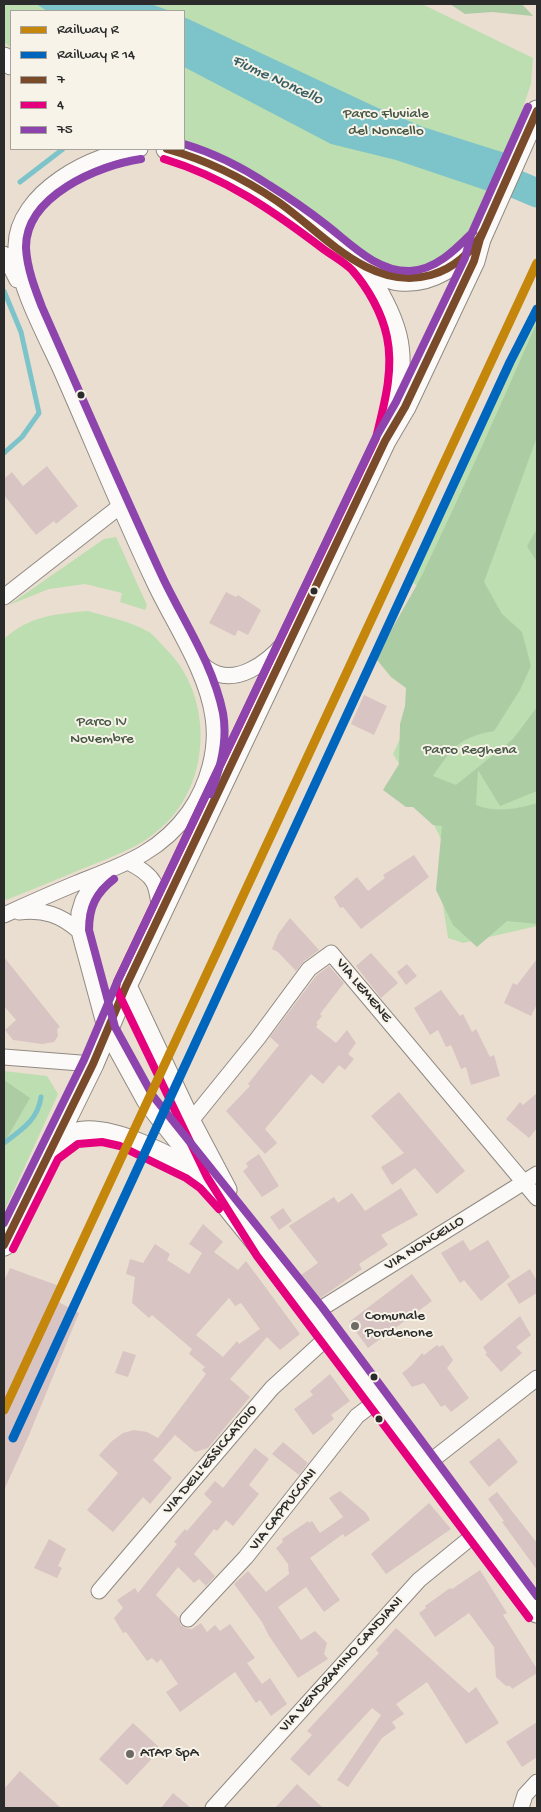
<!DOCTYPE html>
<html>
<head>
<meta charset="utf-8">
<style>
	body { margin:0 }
	#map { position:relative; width:541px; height:1812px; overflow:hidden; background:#eaded0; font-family:"Gochi Hand",sans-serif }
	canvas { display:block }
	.frame { position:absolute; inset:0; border:5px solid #2b2b2b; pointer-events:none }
	.legend { position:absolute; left:10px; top:10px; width:175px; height:140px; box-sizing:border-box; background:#f7f3e8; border:1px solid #a5a39c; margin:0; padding:6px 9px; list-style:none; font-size:15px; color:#2b2b2b }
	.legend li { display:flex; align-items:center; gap:10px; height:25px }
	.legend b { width:25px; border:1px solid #a5a39c }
</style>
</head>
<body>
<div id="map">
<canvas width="541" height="1812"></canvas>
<div class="frame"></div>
<ul class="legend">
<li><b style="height:6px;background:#c4870b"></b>Railway R</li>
<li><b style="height:6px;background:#0065bd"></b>Railway R 14</li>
<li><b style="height:6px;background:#7a4b2a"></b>7</li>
<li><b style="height:6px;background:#e5007d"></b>4</li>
<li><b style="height:6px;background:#8e44ad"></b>75</li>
</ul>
</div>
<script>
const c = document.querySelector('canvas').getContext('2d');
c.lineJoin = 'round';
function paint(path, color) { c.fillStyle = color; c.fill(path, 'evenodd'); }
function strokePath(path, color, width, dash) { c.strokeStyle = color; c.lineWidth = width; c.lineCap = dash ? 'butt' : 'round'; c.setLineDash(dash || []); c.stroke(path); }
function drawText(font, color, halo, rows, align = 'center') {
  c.font = font + ' "Gochi Hand",sans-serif'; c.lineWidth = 4; c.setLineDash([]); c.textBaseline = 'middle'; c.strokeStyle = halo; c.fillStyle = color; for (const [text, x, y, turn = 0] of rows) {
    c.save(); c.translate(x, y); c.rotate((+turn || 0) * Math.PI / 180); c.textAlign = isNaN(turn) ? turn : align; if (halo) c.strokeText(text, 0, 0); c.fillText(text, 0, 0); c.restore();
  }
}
paint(new Path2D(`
	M4,4H422L533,58L531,84L514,133L469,232L459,250L419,271L394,270L361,254L184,146V11H11V48L4,42Z
	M537,312V926L463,943L448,938L439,880L452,862L425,806L393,754L404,730L443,600L411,582Z
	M116,537L147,605L145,610L120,602L122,593L85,584L49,589L9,605L104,539Z
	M88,611C108,617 130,621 149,632C155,636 160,643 165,648C216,697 212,790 155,833C135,849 111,857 87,867C60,878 34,889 6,900L4,897V639C29,616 55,614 88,611Z
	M4,1071L47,1076L58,1094L4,1212Z`), '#bddeb1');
paint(new Path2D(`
	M450,4H522L533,16L492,12L465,14Z
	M537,322V437L484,582L502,614L522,632L531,666L520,690L494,731C459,737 452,748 433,776L456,785L513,739L537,707V791L500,806L478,770L476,805C495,813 518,809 537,803V924L507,921L477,947L453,925L436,890L442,826L433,825L413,807H406L383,790L399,764L400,724L405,706L406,688L391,677L377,660C390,628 410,600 425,569C464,487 501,405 537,322Z
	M537,529V562L527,546Z
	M4,1080L30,1098L4,1143Z`), '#accca4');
paint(new Path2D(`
	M36,4H151L170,11H47Z
	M184,17L378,108L423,127L505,153L488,191L396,160L331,144L184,67Z`), '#7cc4ca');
strokePath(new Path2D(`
	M20,182L63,149
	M4,291L21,332L39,413L22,437L4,453
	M4,1143C21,1130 38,1120 41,1097`), '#7cc4ca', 5);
strokePath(new Path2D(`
	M459,160L537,193`), '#7cc4ca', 29);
paint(new Path2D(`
	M47,466L78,506L56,524L54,521L36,535L4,495V479L12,472L23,486Z
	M226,592L236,597L238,595L261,610L248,635L238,630L235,636L209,623Z
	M364,695L387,706L374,735L351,724Z
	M414,855L429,877L361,929L343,907L340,908L334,897L357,877L368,891L385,878L383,875Z
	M290,918L319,950L303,962L296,971L278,952L272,949L278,934Z
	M371,953L398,983L381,998L356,966Z
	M4,957L60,1027L57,1029L58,1036L54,1042L42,1044L13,1040L5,1030L16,1020L4,1006Z
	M537,959V1004L531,1016L504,1003L513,983L517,985Z
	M407,964L417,976L406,985L397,972Z
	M329,966L344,983L320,1014L322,1016L316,1023L318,1024L316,1027L336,1043L347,1030L356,1043L348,1054L354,1059L345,1070L339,1065L323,1084L311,1074L265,1129L277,1143L265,1154L226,1111L250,1086L248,1084L279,1045L270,1037L316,976Z
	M441,990L460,1016L463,1014L472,1032L476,1029L490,1057L494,1055L500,1076L471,1085L466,1067L461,1069L451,1045L446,1047L438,1030L430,1035L414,1008Z
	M399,1092L465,1171L437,1194L415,1168L392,1185L381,1167L404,1153L371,1116Z
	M537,1093V1128L529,1138L506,1119L520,1102L523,1105Z
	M259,1154L279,1186L262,1197L243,1171L248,1167L246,1163Z
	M401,1188L418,1215L381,1235L388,1245L359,1264L362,1269L319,1299L301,1275L318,1263L289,1226L334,1197L338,1203L352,1193L365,1211Z
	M283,1208L292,1221L279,1230L270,1217Z
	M203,1224L223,1242L214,1252L238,1270L246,1261L300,1334L280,1350L267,1337L230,1379L250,1397L208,1448L195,1452L175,1435L153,1460L172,1478L150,1504L143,1497L113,1532L87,1510L118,1473L99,1455L112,1441L123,1433L134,1430L147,1432L158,1438L206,1374L202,1370L205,1367L189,1354L192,1349L152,1315L149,1318L132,1303L135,1277L126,1274L130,1259L143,1263L155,1244L170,1254L167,1260L189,1274L202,1253L189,1244ZM229,1298L235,1306L241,1303L260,1329L239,1344L237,1341L223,1357L196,1335Z
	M463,1240L470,1251L488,1240L510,1277L481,1301L464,1280L460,1283L441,1253Z
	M10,1268L59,1286L53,1299L79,1313L29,1435L4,1490V1281Z
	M530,1269L537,1281V1293L519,1304L507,1284Z
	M412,1274L432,1301L368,1348L349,1322Z
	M520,1316L531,1335L516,1347L522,1353L501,1372L485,1354L487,1353L483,1347Z
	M437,1345L439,1347L443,1345L453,1360L447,1368L469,1398L451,1412L445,1405L441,1407L424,1383L412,1387L402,1373L411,1366L422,1353L424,1355Z
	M123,1351L136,1355L128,1377L115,1373Z
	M330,1374L350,1401L331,1415L334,1419L313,1435L294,1409L313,1395L310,1391Z
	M499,1438L518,1462L489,1487L469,1462Z
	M283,1442L308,1463L299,1475L272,1454Z
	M255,1448L269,1459L249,1485L259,1494L233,1526L226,1520L217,1531L214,1529L194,1554L215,1576L206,1586L199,1579L194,1583L178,1567L156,1595L179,1618L181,1625L185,1628L192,1629L201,1623L207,1632L215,1625L220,1631L230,1624L255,1658L247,1663L262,1684L270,1678L287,1704L271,1716L260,1700L256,1703L235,1672L180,1712L166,1692L178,1684L161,1659L157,1663L152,1658L147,1661L126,1632L123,1633L114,1618L123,1608L117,1600L135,1588L138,1593L177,1544L174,1542L185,1529L187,1531L212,1502L204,1494L215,1481L223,1488Z
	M340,1491L366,1513L370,1520L345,1537L343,1534L310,1558L340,1600L324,1612L306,1587L278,1607L301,1640L315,1631L327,1643L324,1654L328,1659L298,1678L269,1636L262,1622L234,1584L248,1571L266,1592L289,1574L288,1564L276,1548L283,1542L282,1539L308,1521L309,1523L312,1521L320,1533L343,1517L329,1498Z
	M497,1492L537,1543V1570L502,1522L504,1521L488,1499Z
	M429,1503L451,1529L386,1574L371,1554Z
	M49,1539L66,1549L58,1566L62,1568L57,1578L34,1568Z
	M480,1570L507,1613L503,1615L537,1669V1673L512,1689L510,1686H506L496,1677L494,1647L469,1613L435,1637L419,1613L426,1608L425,1606L450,1588L452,1589Z
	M396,1628L469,1693L476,1687L499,1723L466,1744L427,1682L396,1704L404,1714L392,1722L396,1728L382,1738L348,1787L337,1780L381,1715L372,1708L309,1776L290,1759L312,1735L307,1731L379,1653L376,1650Z
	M537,1722V1757L522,1767L506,1742Z
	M133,1723L161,1749L127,1785L99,1759Z
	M20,1771L61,1808H4V1789Z
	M297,1784L323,1808H275Z
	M173,1793L191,1808H161Z`), '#d8c4c2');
const minor = new Path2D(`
	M4,254L17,280
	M4,597L119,507
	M195,654C199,659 203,666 208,669C235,688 268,662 285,642
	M128,862C156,876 157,884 160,913
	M102,875L93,883L83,900L79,913V931L106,1031L145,1102L202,1174
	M19,912C44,909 61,915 79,931
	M4,915C28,904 53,893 77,883C122,865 160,853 189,812C208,785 218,749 213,717C207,672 174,624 155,584C121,513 92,440 60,368C45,335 16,283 16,246C16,193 94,151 140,149
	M4,1057L93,1064
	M190,1122L258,1038L309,969L331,953L537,1198
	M314,1313L537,1174
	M427,1464L537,1378
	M99,1591L272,1388L330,1335
	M188,1619L246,1557L357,1416L378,1400
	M213,1808L419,1580L479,1531
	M521,1808L525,1795L537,1782`);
const secondary = new Path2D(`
	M4,58L11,64
	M167,149C205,159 243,179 276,201C310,223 361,276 400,280C433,283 456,264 478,241
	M361,265C396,320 409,348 392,414
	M126,986L190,1122L226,1190
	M52,1150C58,1145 66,1137 74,1134C108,1122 179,1161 207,1181L314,1313L537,1612
	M4,1245L93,1064L126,986L385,441L405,407L474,261L480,239L537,111`);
strokePath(minor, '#908a83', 17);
strokePath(secondary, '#908a83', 23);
strokePath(minor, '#fcfaf8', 15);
strokePath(secondary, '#fcfaf8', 21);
strokePath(new Path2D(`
	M167,149C206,160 243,178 277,201C322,232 369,292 431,275C455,268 472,252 484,230
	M4,1245L93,1064L126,986L385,441L405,407L474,261L480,239L537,111`), '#7a4b2a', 8);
strokePath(new Path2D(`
	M164,159C224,177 272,210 322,248C331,255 343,261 352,270C368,288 382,313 387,337C394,371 384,405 376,438L117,982L116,988L207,1177L257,1256L529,1618
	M13,1249L58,1159L78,1144L102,1142L120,1146L186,1178L200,1188L219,1209`), '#e5007d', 8);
strokePath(new Path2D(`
	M184,144C214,153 242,167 269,185C288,197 307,210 325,224C350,243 376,272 410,271C436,270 456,249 473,232
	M141,159C99,165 25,196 26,248C27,268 35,289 42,307C82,397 121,488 163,578C184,622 213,664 223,713C228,741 221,768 210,794
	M114,879C96,893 89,907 89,930L115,1027L153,1096L322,1307L537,1596
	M4,1223L84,1060L117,982L376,437L396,402L465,258L471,235L528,107`), '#8e44ad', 8);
strokePath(new Path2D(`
	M4,1410L537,263`), '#c4870b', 9);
strokePath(new Path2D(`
	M13,1438L510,362L537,309`), '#0065bd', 9);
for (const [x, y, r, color] of [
	[81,395,4.5,"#2b2b2b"],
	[314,591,4.5,"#2b2b2b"],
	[355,1326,5,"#6e6a65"],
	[374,1377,4.5,"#2b2b2b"],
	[379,1419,4.5,"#2b2b2b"],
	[130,1754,5,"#6e6a65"]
]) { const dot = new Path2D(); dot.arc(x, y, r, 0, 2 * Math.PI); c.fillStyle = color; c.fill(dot); strokePath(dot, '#f7f3e8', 2); }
drawText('15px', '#465846', '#f7f3e8', [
	["Parco Fluviale",386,115],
	["del Noncello",386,132],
	["Parco IV",102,723],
	["Novembre",102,740],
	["Parco Reghena",470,751]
]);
drawText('15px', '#2b2b2b', '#f7f3e8', [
	["VIA LEMENE",363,991,50],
	["VIA NONCELLO",425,1244,-32],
	["VIA DELL'ESSICCATOIO",211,1460,-50],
	["VIA CAPPUCCINI",284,1510,-52],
	["VIA VENDRAMINO CANDIANI",342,1665,-48]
]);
drawText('15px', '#2b2b2b', '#f7f3e8', [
	["Comunale",365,1317],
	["Pordenone",365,1334],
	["ATAP SpA",140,1754]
], 'left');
drawText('italic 16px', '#375d62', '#f7f3e8', [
	["Fiume Noncello",277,81,25]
]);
</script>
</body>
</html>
